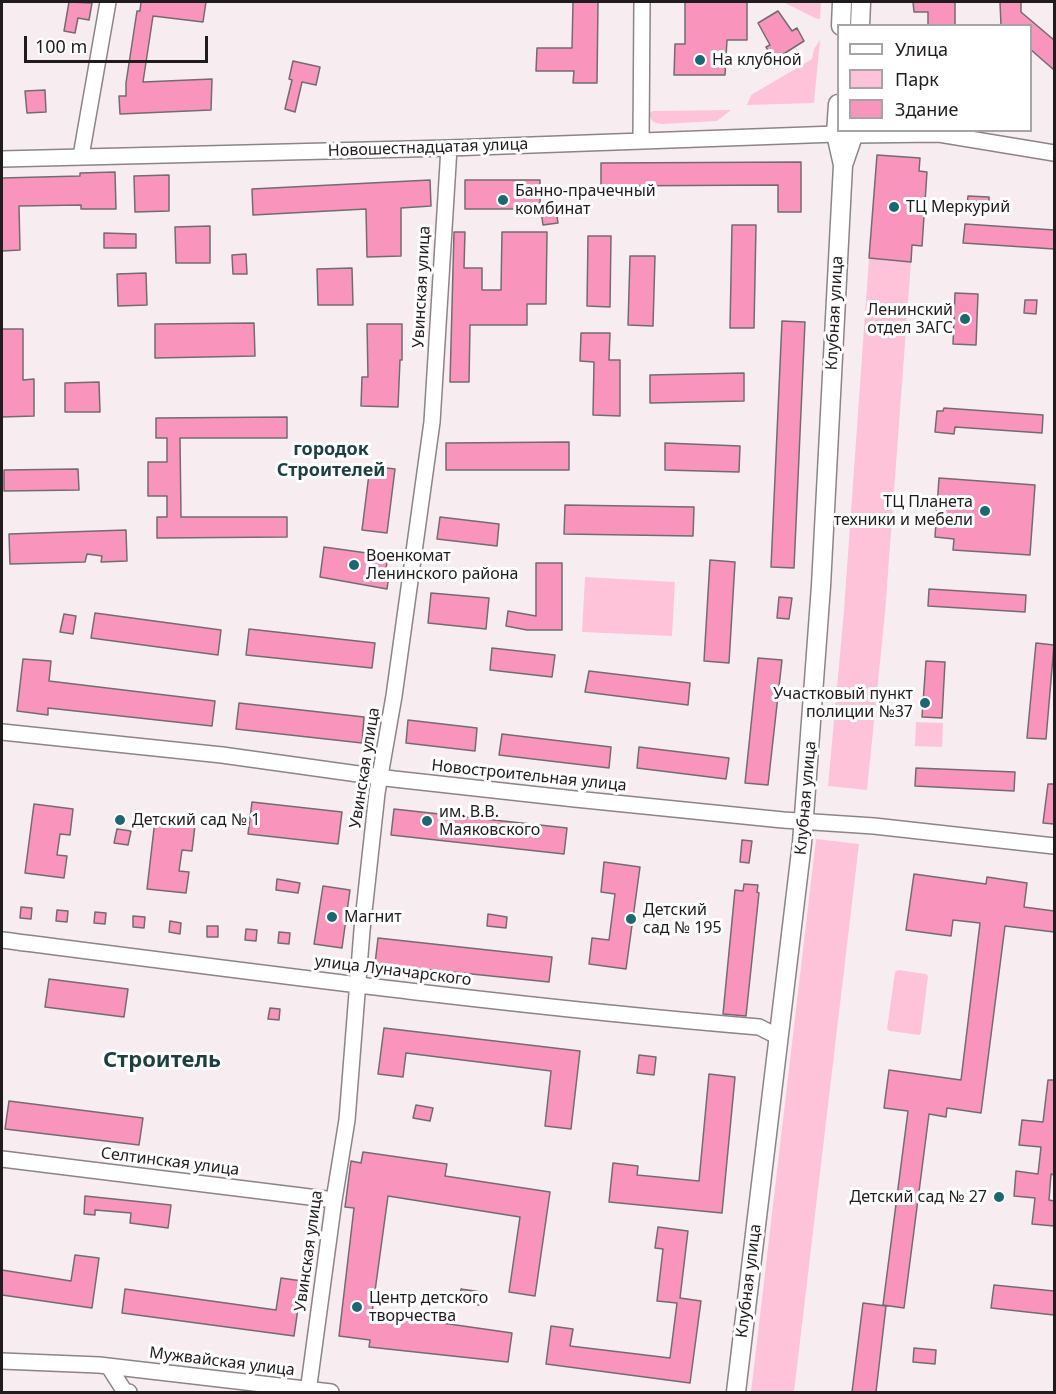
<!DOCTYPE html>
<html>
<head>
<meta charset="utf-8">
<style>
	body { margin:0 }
	#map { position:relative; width:1056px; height:1394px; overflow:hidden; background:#f7edf0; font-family:"Noto Sans",sans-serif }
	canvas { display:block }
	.frame { position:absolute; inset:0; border:3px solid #201c1e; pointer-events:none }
	.legend { position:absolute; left:837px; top:24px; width:195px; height:108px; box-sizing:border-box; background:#fff; border:2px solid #a6a4a5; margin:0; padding:8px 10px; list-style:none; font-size:18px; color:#201c1e }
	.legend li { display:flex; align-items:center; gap:12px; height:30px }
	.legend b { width:30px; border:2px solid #a6a4a5 }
	.scale { position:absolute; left:24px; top:36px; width:184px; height:27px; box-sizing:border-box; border:3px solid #201c1e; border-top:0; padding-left:8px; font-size:18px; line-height:21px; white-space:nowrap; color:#201c1e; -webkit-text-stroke:4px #fff; paint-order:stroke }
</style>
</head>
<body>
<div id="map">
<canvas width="1056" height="1394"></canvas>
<div class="frame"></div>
<ul class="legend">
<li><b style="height:8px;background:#fff"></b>Улица</li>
<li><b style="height:16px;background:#ffc3d9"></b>Парк</li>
<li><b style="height:16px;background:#f995bd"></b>Здание</li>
</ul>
<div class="scale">100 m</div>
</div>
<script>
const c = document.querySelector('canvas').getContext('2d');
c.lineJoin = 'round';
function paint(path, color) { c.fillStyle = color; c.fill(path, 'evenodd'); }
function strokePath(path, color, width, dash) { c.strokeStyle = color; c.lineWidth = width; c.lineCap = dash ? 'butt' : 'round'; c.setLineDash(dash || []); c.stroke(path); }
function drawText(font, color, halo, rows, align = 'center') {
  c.font = font + ' "Noto Sans",sans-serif'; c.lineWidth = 6; c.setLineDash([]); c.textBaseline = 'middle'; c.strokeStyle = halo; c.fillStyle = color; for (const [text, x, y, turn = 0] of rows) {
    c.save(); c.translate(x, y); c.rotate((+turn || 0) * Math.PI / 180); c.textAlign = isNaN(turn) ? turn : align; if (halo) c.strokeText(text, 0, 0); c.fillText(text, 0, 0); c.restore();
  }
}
paint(new Path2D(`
	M783,2H821L820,19L815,18Z
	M820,40L814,103L747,105L751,95L812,59L814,49Z
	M731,110L717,121L662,124C653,123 651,121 649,113L653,111Z
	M869,258L911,262L885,613L867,790L828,786L844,610Z
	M585,577L675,582L672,636L582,632Z
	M916,722L943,723L942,747L915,746Z
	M816,839L859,844L794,1392H751Z
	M898,970L926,974L928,976L921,1033L919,1035L890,1031L887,1029L895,972Z`), '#ffc3d9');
const building = new Path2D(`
	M69,2L92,3L89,20L78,18L75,33L64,31Z
	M141,2H206L203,22L153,16L143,82L212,79L211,110L120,114L119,96H126V83L137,11H140Z
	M573,2H598L597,83H573L574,71H536L537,48H572Z
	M685,2H747V40H727L725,75H674L675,44H685Z
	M913,2H955V26H928V12H914Z
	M1000,2H1021V12L1054,40V70L1030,49V26H1001Z
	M778,11L792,31L797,28L804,41L774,60L766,47L770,45L758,23Z
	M293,61L320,67L316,85L302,82L295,112L285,109L292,80L289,79Z
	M45,90L46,112L27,113L25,91Z
	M877,155L920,158L919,171L927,172L922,246L912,245L911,262L869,258Z
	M801,162V212H778V185L601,186V163Z
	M115,172L116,209H81V205L19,206L20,250L2,251V178L80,176V173Z
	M169,175V211L135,212L134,176Z
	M430,180L431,206L401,208V256L367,257L366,209L253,215L252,189Z
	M465,180H540V209H465Z
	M968,196L989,197V208L967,206Z
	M556,209L558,223L543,225L541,211Z
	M965,224L1054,230V249L963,243Z
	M732,225H756L754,328H730Z
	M210,226V263H176L175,227Z
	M454,232H465L464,268H482V290H501L502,232H547L546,304H527V325H470L469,382H450Z
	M104,233L136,234V248H104Z
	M588,236H611L610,307L587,306Z
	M246,254L247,274H233L232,255Z
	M630,256H655L653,326L628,325Z
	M352,268L353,305H318L317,269Z
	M146,273L147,305L118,306L117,274Z
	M955,293L978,294L976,345L953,344Z
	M1025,300H1037L1036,314L1024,313Z
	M782,321L805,322L794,568L771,567Z
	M254,323L255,356L155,358V324Z
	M367,324H402V360H400L398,407L361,406L362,377H368Z
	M2,329H23V380L34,379V416L2,417Z
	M581,333H610L609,360H620V416L593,415L594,362L580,361Z
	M744,373V401L650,403V375Z
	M99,382L100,412H65V383Z
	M944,408L1043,415L1042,433L955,427L954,434L935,432L937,411H943Z
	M287,417V438H180L181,517H287V537L157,538V517H167V496H148V462H167V438H156V418Z
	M569,442V470H446V443Z
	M665,443L740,446L739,472L665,470Z
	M370,466L395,469L387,533L362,530Z
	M78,469L79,490L4,491V470Z
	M939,478L1035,485L1030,555L953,550L954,539L935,537Z
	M565,505L694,507L693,536L564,534Z
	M440,517L499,524L497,546L437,539Z
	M126,530L127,561L101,562L102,556L87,554L85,562L10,564L9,534Z
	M324,547L388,556L385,575H389L387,589L320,577Z
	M710,560L735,562L729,663L704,661Z
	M536,563H562V630H527L506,626L508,611L536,616Z
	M929,589L1026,595L1025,612L928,606Z
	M431,593L489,598L486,629L428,623Z
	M779,597L792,598L789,619L777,618Z
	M95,613L221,630L218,655L91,638Z
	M64,614L76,616L73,634L60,632Z
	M249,629L375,643L372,668L246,655Z
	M1036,643L1054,645L1046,739L1027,738Z
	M492,648L555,655L552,677L490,670Z
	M758,658L782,660L768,785L745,783Z
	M23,659L51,661L49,681L215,701L212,726L48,708V715L17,711Z
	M926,661L945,662L942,718L922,717Z
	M589,671L690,683L688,705L585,692Z
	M239,703L364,717L362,743L236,729Z
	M408,720L477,728L475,751L406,743Z
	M502,734L611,747L609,768L499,755Z
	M639,747L729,758L726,779L637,768Z
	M916,768L1015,772L1014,791L915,786Z
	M1048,784H1054V824L1043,823Z
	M252,802L342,812L338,844L248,834Z
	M34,804L73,809L70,835L60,834L57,855L67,856L64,878L25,873Z
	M394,809L567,828L564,854L391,835Z
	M155,820L195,825L192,851L182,850L179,871L189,872L186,893L147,889Z
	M117,829L131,831L128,845L114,843Z
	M742,840L752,841L749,863L740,862Z
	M604,862L640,867L626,969L589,964L592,938L609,940L615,894L601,892Z
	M914,874L986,884L987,877L1027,883L1024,907L1054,911V932L1005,926L981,1113L947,1108L946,1117L929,1114L904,1308L883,1305L908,1111L884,1108L889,1070L961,1080L980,923L953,920L951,936L906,930Z
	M277,879L300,883L298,893L276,890Z
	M744,884L758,885L757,892L759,893L746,1016L723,1014L735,890L743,891Z
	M323,886L350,890L342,948L314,944Z
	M21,907L32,908L31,919L20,918Z
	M57,910L68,911L67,922L56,921Z
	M95,912L106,913L105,924L94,923Z
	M488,914L507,917L506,928L487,926Z
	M133,916L145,917L144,928L133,927Z
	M170,921L181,923L180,934L169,932Z
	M207,926H218V937H207Z
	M246,929L257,930L256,941L245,940Z
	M279,932L290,933L289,944L278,943Z
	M378,938L552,957L549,982L375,964Z
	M49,979L128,989L124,1017L45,1007Z
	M270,1008L280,1009L279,1020L268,1019Z
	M384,1028L580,1051L571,1129L545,1126L551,1071L406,1053L403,1077L378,1074Z
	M639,1055L656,1057L654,1075L637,1073Z
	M709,1074L735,1077L722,1213L609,1202L613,1163L638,1166L637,1175L699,1181Z
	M1048,1080H1054V1175L1051,1174L1049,1200L1054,1201V1226L1032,1224L1035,1198L1014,1196L1016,1171L1038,1174L1041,1147L1019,1145L1022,1120L1043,1122Z
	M9,1101L143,1118L139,1145L5,1129Z
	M416,1105L433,1108L430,1121L413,1118Z
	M363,1152L447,1164L445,1176L550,1192L535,1296L509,1292L520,1217L388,1196L372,1313L512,1333L508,1362L369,1347L370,1340L339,1336L354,1208L345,1207L351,1161L361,1163Z
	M85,1196L171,1205L168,1228L130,1223L131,1213L95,1210V1215L84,1214Z
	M658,1227L688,1231L680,1298L701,1301L690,1383L546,1364L551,1326L573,1329L570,1346L670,1358L677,1303L657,1301L663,1249L655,1248Z
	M75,1255L99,1258L92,1308L2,1295V1270L71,1281Z
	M281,1278L302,1281L294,1336L122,1313L125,1289L276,1310Z
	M994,1285L1054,1291V1315L991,1308Z
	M461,1289L481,1292L479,1305L459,1301Z
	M863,1303L886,1306L876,1392H852Z
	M914,1348L936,1350L935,1364L913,1362Z`);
paint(building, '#f995bd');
strokePath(building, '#746b6e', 1.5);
const minor = new Path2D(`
	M854,135L939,134L1054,153
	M641,141L642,2
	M81,156L108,2
	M2,159L449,148L836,134
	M2,732L222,755L394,779L575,799L783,820L874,826L1054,846
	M2,940C254,972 506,1006 759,1027L779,1037
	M2,1159L334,1200
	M2,1361L99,1365L331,1392
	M109,1367L125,1392H129
	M308,1392L334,1200L347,1120L362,930L377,793L394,696L432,422L449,148`);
const major = new Path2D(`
	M841,26L842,2
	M860,26L861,2
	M843,165L855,130
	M736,1392L802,843L821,586L843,165L836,134L838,104`);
strokePath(minor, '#8c8486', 18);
strokePath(major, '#8c8486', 21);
strokePath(minor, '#fff', 15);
strokePath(major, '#fff', 18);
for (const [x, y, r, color] of [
	[700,60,6,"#1c6870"],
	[503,200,6,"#1c6870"],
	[894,207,6,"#1c6870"],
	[965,319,6,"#1c6870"],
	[985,511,6,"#1c6870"],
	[354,565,6,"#1c6870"],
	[925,703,6,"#1c6870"],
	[120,820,6,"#1c6870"],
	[427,821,6,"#1c6870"],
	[332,917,6,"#1c6870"],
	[631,919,6,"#1c6870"],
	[999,1197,6,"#1c6870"],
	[357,1307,6,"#1c6870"]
]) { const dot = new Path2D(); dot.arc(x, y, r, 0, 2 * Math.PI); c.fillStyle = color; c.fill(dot); strokePath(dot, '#fff', 2); }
drawText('16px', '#201c1e', '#fff', [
	["На клубной",712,60],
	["Банно-прачечный",515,191],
	["комбинат",515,209],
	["ТЦ Меркурий",906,207],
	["Ленинский",953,310,"right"],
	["отдел ЗАГС",953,328,"right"],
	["ТЦ Планета",973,502,"right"],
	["техники и мебели",973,520,"right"],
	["Военкомат",366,556],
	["Ленинского района",366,574],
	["Участковый пункт",913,694,"right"],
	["полиции №37",913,712,"right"],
	["им. В.В.",439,812],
	["Маяковского",439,830],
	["Детский сад № 1",132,820],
	["Детский",643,910],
	["сад № 195",643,928],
	["Магнит",344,917],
	["Детский сад № 27",987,1197,"right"],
	["Центр детского",369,1298],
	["творчества",369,1316]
], 'left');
drawText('16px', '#201c1e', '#fff', [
	["Новошестнадцатая улица",428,148,-2],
	["Увинская улица",422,287,-87],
	["Клубная улица",835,313,-87],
	["Увинская улица",365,768,-81],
	["Новостроительная улица",529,776,6],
	["Клубная улица",806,798,-85],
	["улица Луначарского",393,971,7],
	["Селтинская улица",170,1162,7],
	["Увинская улица",309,1251,-82],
	["Клубная улица",749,1281,-83],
	["Мужвайская улица",222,1362,7]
]);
drawText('bold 18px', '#1d3f42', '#fff', [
	["городок",331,450],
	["Строителей",331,471]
]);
drawText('bold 22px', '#1d3f42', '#fff', [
	["Строитель",162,1061]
]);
</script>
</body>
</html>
